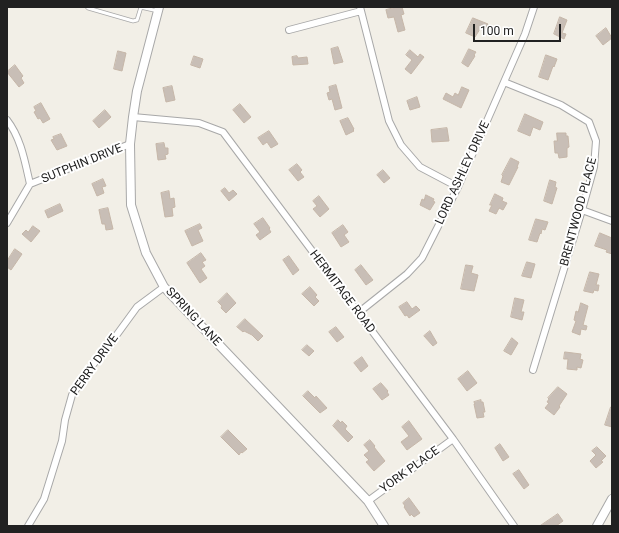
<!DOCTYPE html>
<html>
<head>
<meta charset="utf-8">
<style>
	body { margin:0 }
	#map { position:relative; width:619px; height:533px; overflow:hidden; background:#f2efe7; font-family:Roboto,sans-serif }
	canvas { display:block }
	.frame { position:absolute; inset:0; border:8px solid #212121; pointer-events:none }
	.scale { position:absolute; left:473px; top:24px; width:88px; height:18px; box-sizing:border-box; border:2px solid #212121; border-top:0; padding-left:5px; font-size:12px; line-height:14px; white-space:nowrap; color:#212121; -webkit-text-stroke:3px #fff; paint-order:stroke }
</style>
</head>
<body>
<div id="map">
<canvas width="619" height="533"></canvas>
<div class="frame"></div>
<div class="scale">100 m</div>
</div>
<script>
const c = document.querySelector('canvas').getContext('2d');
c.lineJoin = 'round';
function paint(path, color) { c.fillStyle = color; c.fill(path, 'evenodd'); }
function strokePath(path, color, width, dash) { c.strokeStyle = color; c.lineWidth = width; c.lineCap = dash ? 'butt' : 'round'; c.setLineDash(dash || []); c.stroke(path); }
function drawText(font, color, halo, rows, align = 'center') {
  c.font = font + ' Roboto,sans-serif'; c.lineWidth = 4; c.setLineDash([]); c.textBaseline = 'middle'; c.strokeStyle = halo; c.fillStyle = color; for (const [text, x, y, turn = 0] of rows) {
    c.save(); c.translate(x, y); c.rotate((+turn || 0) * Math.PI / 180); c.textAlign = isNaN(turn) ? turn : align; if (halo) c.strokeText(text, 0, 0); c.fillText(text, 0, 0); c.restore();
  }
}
const building = new Path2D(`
	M397,7H402L404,14L401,15L405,30L398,32L394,17L388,18L386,10Z
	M560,17L567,20L562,33L566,34L564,39L554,34Z
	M473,18L488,24L484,31L480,29L475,37L466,33Z
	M606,28L612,38L603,45L596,36Z
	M338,47L343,62L334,64L331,49Z
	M469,49L476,52L474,55L475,56L468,67L462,63Z
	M410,50L418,57L420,54L424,57L411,74L405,69L412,60L406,55Z
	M118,51L126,53L122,71L114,69Z
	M546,55L557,59L554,67L553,66L548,80L539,77Z
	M194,56L203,59L200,68L191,65Z
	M297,56L298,58L307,57L308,64L293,65L292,57Z
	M15,65L23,76L21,78L24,83L19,87L7,72Z
	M336,85L342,108L335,110L332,99L329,100L327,93L330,92L329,87Z
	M172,86L175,100L166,102L163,88Z
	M462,87L469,90L461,108L443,99L446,93L453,97L455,93L458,95Z
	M417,97L420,107L410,110L407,101Z
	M41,103L50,119L43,123L40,118L38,119L34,112L36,111L34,107Z
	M240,104L251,117L244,123L233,110Z
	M105,110L111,117L99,128L93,121Z
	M525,114L543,122L540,130L533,127L530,136L518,131Z
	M348,118L354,129L353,130L354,131L346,135L340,121Z
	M447,128L449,141L432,142L431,130Z
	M269,131L278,144L271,148L267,142L263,145L258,138Z
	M557,133H566V136H568L569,147L567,148V157L559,158L558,153H555L554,141H557Z
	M61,134L67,146L57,150L51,140L54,139L53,137Z
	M164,143L165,148H168V154L165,155L166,159L158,160L156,144Z
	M511,158L519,162L517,167H518L509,185L501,182L503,176L502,175Z
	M297,164L302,170L300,172L304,177L298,181L289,170Z
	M383,170L390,178L384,183L377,175Z
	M103,179L106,186L102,187L104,193L97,196L92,184Z
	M550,180L556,182L555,187L557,188L556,191L552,204L544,201Z
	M225,188L229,193L233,190L237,194L229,201L221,191Z
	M169,191L170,199L174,198L175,207L172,208L173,216L165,217L161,193Z
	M495,194L503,198L502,201L507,203L503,210L499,208L496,214L489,211L492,205H490Z
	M426,195L434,199L433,201L435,202L430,210L420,205L422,199L424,200Z
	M319,196L329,209L320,217L313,209L317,206L313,201Z
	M60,204L63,211L48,218L45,211Z
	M108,208L113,229L106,230L105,224H102L99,210Z
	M263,218L270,228L269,229L271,232L260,240L256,235L260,232L254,224Z
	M536,219L548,222L545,230L542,229L541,234L540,233L537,242L529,240Z
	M200,224L202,228L198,230L203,241L192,246L185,231Z
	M343,225L348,232L344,235L349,242L341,247L332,233Z
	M33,226L40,231L31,242L22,234L26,230L28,232Z
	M600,233L612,238V254L606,252L607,250L595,246Z
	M15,249L22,254L11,270L7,267V261Z
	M201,253L206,260L202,262L205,266L201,269L207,278L200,283L187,263Z
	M289,256L299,270L293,275L283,260Z
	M527,262L535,264L531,278L522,276Z
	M361,265L373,280L366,285L355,270Z
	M466,265L473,266L471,273L478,275L474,291L461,289Z
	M590,272L599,274L596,285H599L598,291L594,290L593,293L584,291Z
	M310,287L317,295L315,297L319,301L314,306L302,294Z
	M227,293L236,303L226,313L221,308L222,306L218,302Z
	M515,298L524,300L521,312H524L522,320L511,317Z
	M407,302L412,309L416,306L420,310L409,318L407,315L405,316L399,307Z
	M581,303L588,306L583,325L587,326L586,330L581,329L580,335L572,332L576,321L574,320L576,311L578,312Z
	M245,319L263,336L258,341L252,335L244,331L243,332L237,327Z
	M336,327L344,337L337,342L329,332Z
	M430,331L437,343L433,346L424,336Z
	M512,338L518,343L511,355L504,351Z
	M307,345L314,351L309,356L302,350Z
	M565,352L581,354L580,359L583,360L581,368L577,367V370L567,369L568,359H564Z
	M362,357L368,366L361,372L354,363Z
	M468,371L477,383L467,391L458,379Z
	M381,383L388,391L387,392L389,395L382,400L373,389Z
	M558,387L567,394L559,406L560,407L554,415L545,408L549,403L547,402L549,399L548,398Z
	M308,391L315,398L316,396L327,408L320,413L303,396Z
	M481,400V402H483L485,412H483L484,417L477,418L474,404H475L474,402Z
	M611,407H612V427L605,425Z
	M338,420L341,423L342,421L347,426L345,429L353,437L348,442L333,426Z
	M409,421L422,439L407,450L401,442L409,436L402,427Z
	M228,430L247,449L242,453L241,452L239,455L221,437Z
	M370,440L375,446L374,447L385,461L374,471L366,462L369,460L364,455L369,451L364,445Z
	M500,444L509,457L503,461L495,448Z
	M597,447L606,456L601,461L603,462L596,468L590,461L596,455L592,451Z
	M519,470L529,485L524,489L513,474Z
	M409,498L420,513L414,517L411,514L410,516L404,507L405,506L403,503Z
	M558,514L563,521L556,526H540Z`);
paint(building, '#c8beb6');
strokePath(building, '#c5b6a8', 1);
const service = new Path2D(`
	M87,7L88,8L133,21L137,20L141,7
	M140,7L158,11`);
const minor = new Path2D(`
	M360,7L389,121L401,145L420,167L458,187
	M289,30L361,11
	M504,82L561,105L589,122L596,141L594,167L582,210L533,370
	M133,117L199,123L223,132L453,439L514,526
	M7,120C21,138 25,162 30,184
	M582,210L612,221
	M7,223L30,184L130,144
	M358,313L407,274L422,258L458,187L525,34L534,7
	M368,501L453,439
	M28,526L44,499L62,441L65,420L72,395L91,367L110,344L137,307L164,287`);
const tertiary = new Path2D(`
	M159,7L137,91L133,117L130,144L131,205L146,253L164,287L368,501L384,526
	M597,526L612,499`);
strokePath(service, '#a8a8a8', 4.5);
strokePath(minor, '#a8a8a8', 8);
strokePath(tertiary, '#a8a8a8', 10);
strokePath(service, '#fff', 3);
strokePath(minor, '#fff', 6);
strokePath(tertiary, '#fff', 8);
drawText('12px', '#212121', '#fff', [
	["SUTPHIN DRIVE",82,164,-22],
	["LORD ASHLEY DRIVE",463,173,-65],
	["BRENTWOOD PLACE",579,212,-75],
	["HERMITAGE ROAD",342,292,53],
	["SPRING LANE",193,317,47],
	["PERRY DRIVE",95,365,-54],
	["YORK PLACE",410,470,-36]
]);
</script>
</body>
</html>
